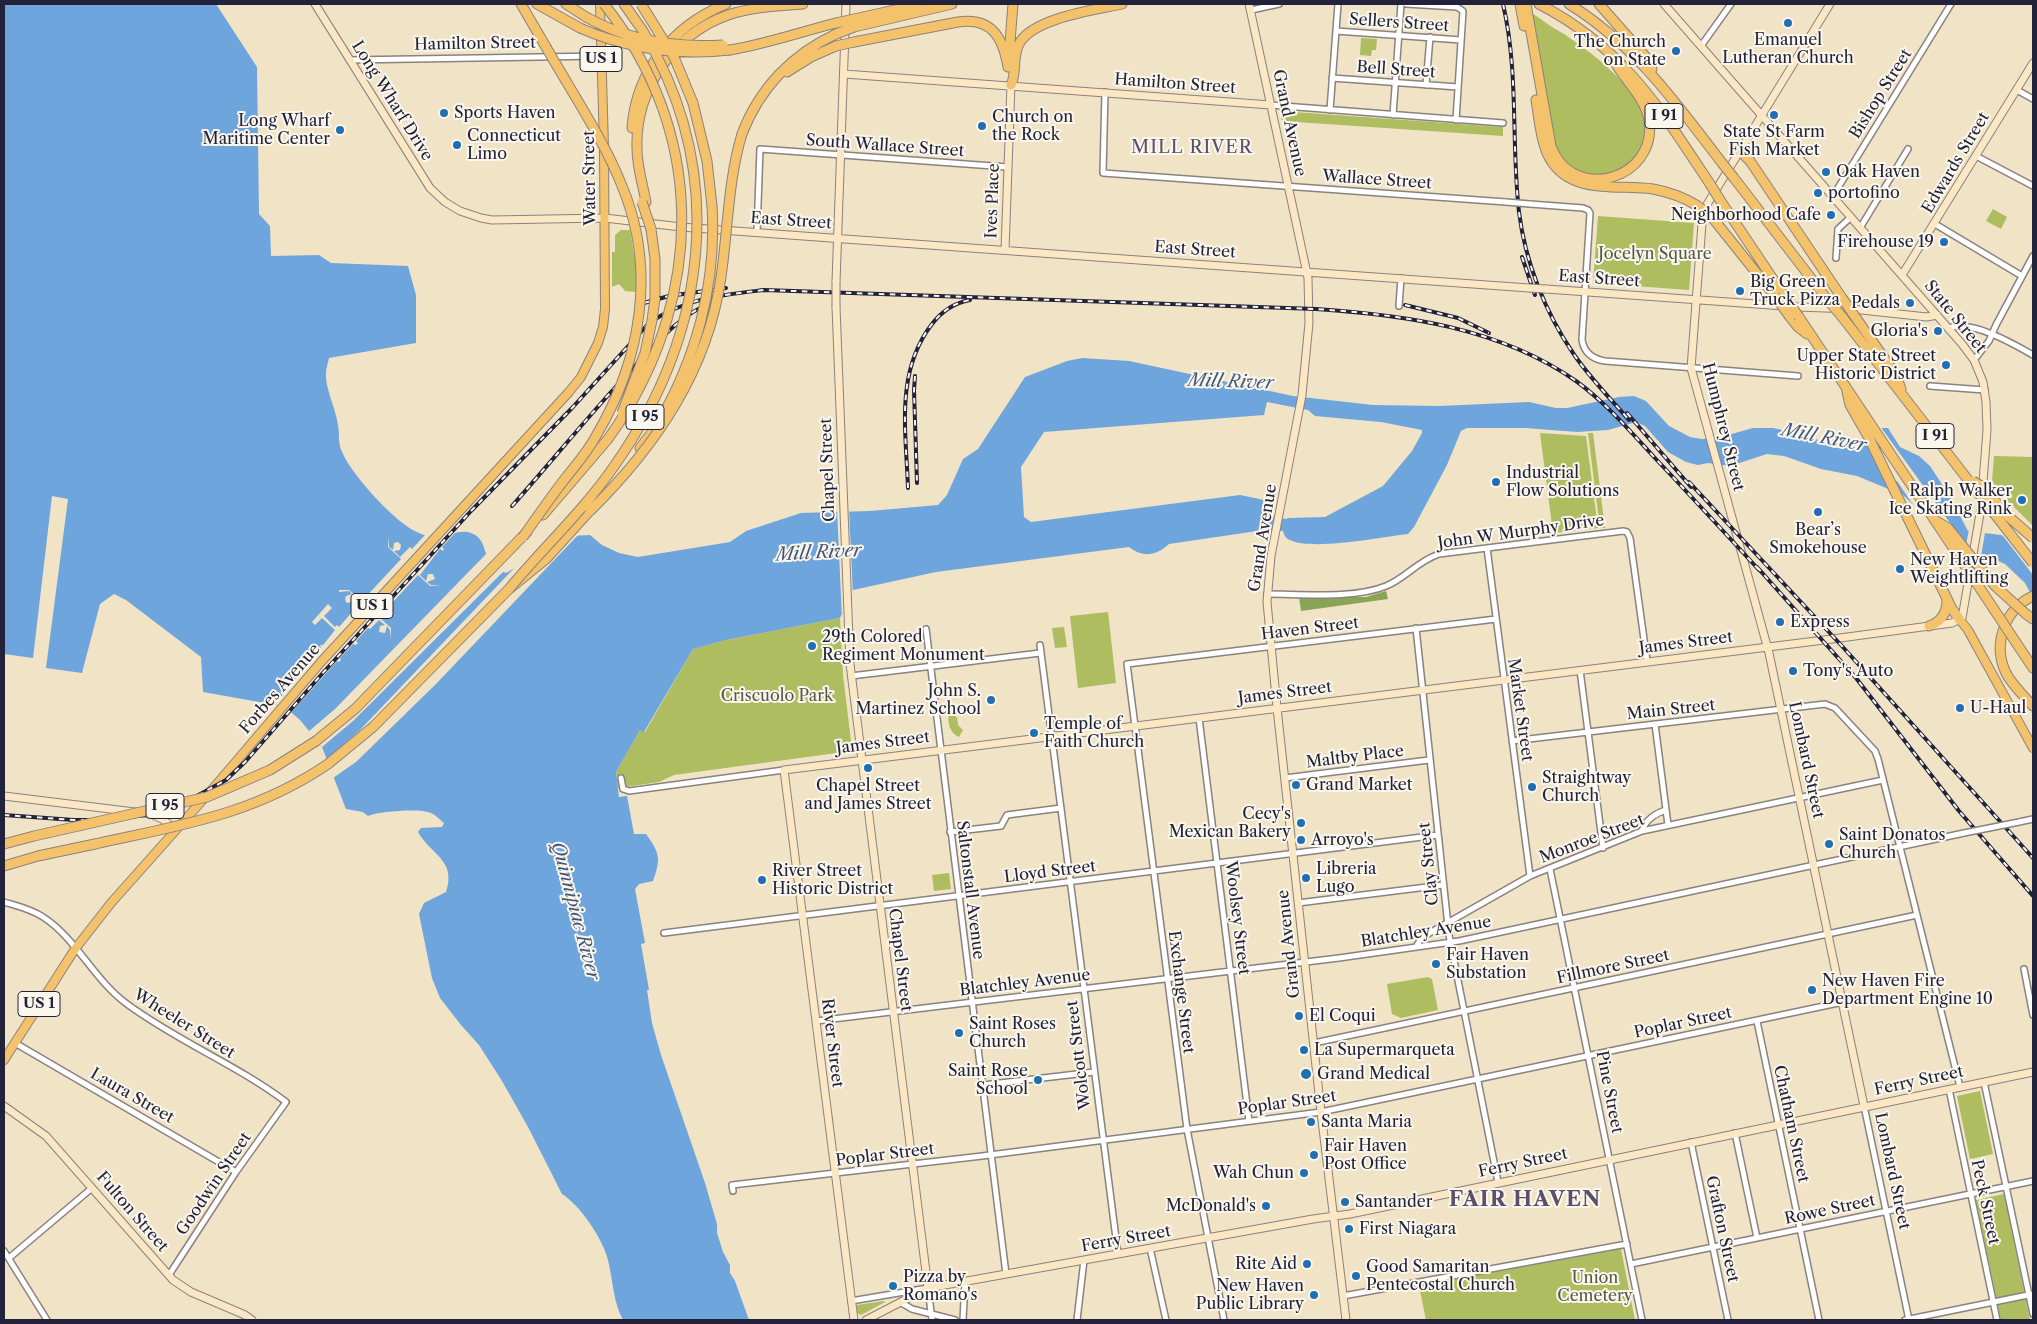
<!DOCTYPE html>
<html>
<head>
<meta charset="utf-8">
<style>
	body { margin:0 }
	#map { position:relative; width:2037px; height:1324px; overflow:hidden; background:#f0e3c6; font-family:"Libre Caslon Text",serif }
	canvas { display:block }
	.frame { position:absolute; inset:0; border:5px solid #22223b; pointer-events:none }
</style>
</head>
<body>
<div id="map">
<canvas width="2037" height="1324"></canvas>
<div class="frame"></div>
</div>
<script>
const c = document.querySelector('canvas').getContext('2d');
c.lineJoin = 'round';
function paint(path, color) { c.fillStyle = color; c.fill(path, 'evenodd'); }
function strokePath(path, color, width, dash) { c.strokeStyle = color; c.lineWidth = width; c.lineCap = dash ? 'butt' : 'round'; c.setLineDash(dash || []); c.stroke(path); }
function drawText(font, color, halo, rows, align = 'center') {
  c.font = font + ' "Libre Caslon Text",serif'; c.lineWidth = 4; c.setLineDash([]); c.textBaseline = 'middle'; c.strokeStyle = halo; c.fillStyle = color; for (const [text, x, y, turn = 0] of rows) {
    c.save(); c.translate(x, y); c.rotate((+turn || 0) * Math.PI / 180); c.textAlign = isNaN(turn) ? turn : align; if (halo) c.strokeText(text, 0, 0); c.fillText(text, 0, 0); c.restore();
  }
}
paint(new Path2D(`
	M1533,14C1539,17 1543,21 1549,25C1556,30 1564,33 1571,39C1599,58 1650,97 1645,135C1644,145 1638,155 1631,162C1604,186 1571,177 1555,146Z
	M1361,38L1377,39L1376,50H1372L1371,56L1360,55Z
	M1280,111L1503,127V136L1282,121Z
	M1993,209L2007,217L2001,229L1986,221Z
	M1598,216L1694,223L1689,290L1593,283Z
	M621,230H630L636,266V292L625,291L619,284L612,287V252H615V235Z
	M1540,433L1586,436L1598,528L1553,533Z
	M1588,433H1593L1605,528H1600Z
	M1994,456L2033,457V526L2007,500L1992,481Z
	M1108,612L1116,683L1078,688L1070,616Z
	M840,618L843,675L851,741L849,748L844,752L674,775L659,782L618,788L616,772L640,730L645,732L693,649L726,640Z
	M1064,627L1067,647L1055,648L1052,628Z
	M949,714L957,717L958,725L963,730L959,737C950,733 947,723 949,714Z
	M949,873L951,889L934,891L932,875Z
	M1428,977L1432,979L1438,1010L1401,1018L1392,1014L1387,984Z
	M1980,1091L1993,1154L1970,1159L1957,1096Z
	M2004,1194L2030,1320H2001L1976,1200Z
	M1621,1249L1635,1320H1426L1419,1286Z
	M884,1301L885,1302L861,1315L857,1313V1305Z`), '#adbd60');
paint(new Path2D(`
	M1386,591L1388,599L1301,611L1299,597H1366Z`), '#8aa456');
paint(new Path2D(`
	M4,4H216L257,67L259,214L270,226L271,256L319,255L331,263L408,266L416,295V343L329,358C328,363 326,368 326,373C325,388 336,409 338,425C340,436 337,442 343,454C353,476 397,525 419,533C424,535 432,538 438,537C448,536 460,529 471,533C491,540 478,563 506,573L571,536L590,535L602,545L619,553L638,557L730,542L746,531L801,513L870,511L938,505L947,495L963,459L978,449L1025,377L1067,361L1082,358L1129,361L1293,396L1373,405L1439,406L1529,402L1556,408H1567L1619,397L1634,396L1646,401L1669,426L1690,437L1702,439L1721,437L1753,428H1773L1810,436L1834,448H1843L1863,444L1881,428H1888L1900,447L1919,456L1930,466L1949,495L1968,531L2001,535L2033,550V598L2025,583L2005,564L1989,557L1963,553L1903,495L1857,476L1821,469L1784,456L1767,454L1730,466L1708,463L1698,465L1686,462L1668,452L1645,426L1636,422L1608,430L1577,432L1525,428H1467L1461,431L1447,465L1414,527L1408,534C1381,537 1313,551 1290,540C1286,539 1284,535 1283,531L1264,530L1169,544C1156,556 1143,558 1129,547L936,572L853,590L840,618L726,640L693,649L644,732L640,730L616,772L619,797L627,796L634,834H646C660,853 661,859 653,881L639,884L635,889L645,943L641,944L649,990H647L652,1023L661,1055L705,1183L717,1224V1233L723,1252L730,1265V1273L735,1281L749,1320H623C613,1302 613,1280 608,1260C603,1239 580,1205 562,1194L528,1127L502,1081L479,1045L461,1025L440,998L432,978L419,914L424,903L446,892C457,860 430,854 418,832L421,828L442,827L444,823C440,820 436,815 431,813C421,808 379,811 368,816L363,812L346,809L322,747L301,721L292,713L280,709L276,705L203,692L201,657L126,600L114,594L100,604L82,673L46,668L68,499L52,496L33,658L4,654ZM1267,402L1308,410L1315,416L1381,422L1422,430V433L1412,451L1383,486L1325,517L1288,518L1286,519L1271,516L1274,502L1240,495L1031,522L1024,517L1021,467L1044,432L1264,415Z`), '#6fa5dd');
paint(new Path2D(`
	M1880,426L1966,545L1969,530L1985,533L1981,556L1963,555L1953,558L1942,547L1897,481L1895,482L1890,492L1864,439Z
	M849,509L853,596L842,618L837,510Z
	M458,530L459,531L456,532L442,547L444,549L443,551L440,549L420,575L426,581L428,574H433L435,579L427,582L431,585H442L430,586L418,575L379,617L391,628V640L390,630L387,626L385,633L379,632L380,626L385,625L379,620L370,629L368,628L356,641L358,643L356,645L353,644L340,658L341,660L339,662L337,661L289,715L275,704L321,647L320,645H323L335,630L322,618L315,625L312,622L328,604L332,608L324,616L335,627L337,625L339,627L353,611L351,609L359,602L353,595L352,602L347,603L345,600L346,596L352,594L349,591L339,592V590H349L362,601L401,559L388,547L389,536V547L393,550L394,543L398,542L401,545L400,550L394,551L400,557L410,547L412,549L425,535L422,533L423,532L436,535Z
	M2000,532L2011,538H2023L2033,548V575Z
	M580,533L435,685L356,762L333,778L326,760L360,730L519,563L570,534Z
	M488,552L489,558L498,567L505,570L353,721L322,747L308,732L335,709Z`), '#f0e3c6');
const street = new Path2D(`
	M1406,4L1457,7L1463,11L1456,120
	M1251,10L1279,4
	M1336,31L1461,40
	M1701,46L1731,4
	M350,60L601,56
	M1332,78L1458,87
	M1426,85L1430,37
	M2017,90L2033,99
	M1105,92L1103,173L1506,202
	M1271,105L1503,123
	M1330,110L1338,4
	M1393,115L1401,4
	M1976,156L2033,186
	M1833,196L1951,4
	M1530,204L1583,208L1588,210L1590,213L1582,340C1584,352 1592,359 1605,361L1798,376
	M1935,224L2022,276
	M1860,228L1908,149
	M757,232L760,149L1007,167
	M1836,258L1838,229L1851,217
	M1399,306L1401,278
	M1948,328C1973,320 2012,343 2033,355
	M1974,360L1989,341L1996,325L2033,256
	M1930,386L1985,390
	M1487,548L1530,876
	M1267,594C1302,594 1355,599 1386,586C1406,578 1416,562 1439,554L1623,531L1627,532L1630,538L1647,661
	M1416,628L1449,935L1498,1182
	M926,629L1006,1274
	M1040,645L1118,1254
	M1580,670L1603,848
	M851,676L1040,653
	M1199,718L1249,1121
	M1655,724L1668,825
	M1512,741L1825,704L1835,708L1875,751L1878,759L1960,1087
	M621,778L623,789L629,791L784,770
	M1285,778L1429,760
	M2019,822L2033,819
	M1642,831C1645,820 1656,813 1666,810
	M950,832L1001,826L1007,815L1061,808
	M1550,869L1642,1320
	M4,902C17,906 31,909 43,917C76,938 94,980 127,1004C177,1041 237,1065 286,1102L236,1172L169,1275
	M1298,903L1443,885
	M664,933L1438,835
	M1416,947L1420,940L1426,935L1530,876L1642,831L1883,780
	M2024,969L2033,1015
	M816,1021L1339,958L1459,941L1964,833
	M1757,1021L1819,1320
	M15,1043L236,1172
	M1314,1043L1917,915
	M1984,1082L2033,1314
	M983,1085L1094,1072
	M1949,1089L1997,1320
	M1864,1106L1909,1320
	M1735,1133L1757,1238
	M1691,1142L1728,1320
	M733,1191L732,1185L982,1156L1321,1112L1843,1002
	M1150,1248L1166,1320
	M4,1251L47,1320
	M9,1258L92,1188
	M1631,1264L2033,1181
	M1343,1296L1627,1244
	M851,1301L928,1288L932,1320
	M900,1302L912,1309L955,1320
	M963,1320L965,1281
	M1077,1320L1084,1260
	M1224,1320L1187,1129L1127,664L1496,619
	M1905,1320L2033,1294`);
const secondary = new Path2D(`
	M315,4L430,188L445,202L460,211L481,218L492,220L605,218L681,227L803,236L1529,288
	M1249,4L1308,278L1309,323L1302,395L1271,556L1267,602L1277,708L1321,1112L1346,1320
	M1830,4L1703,211L1691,368L1769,653L1864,1106
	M844,74L1271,105
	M1005,250L1011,85
	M1902,275L2033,63
	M836,282L846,4
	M1546,289L1798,307L1852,309L1927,317L1937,315
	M836,307L850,664L928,1288
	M4,796L151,814L162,819L174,828
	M4,1106L46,1136L173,1280L191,1292L245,1315L252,1320
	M854,1320L784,770L1840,638L1952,623L1962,618L1981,508L1987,430L1986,402L1983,382L1974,360L1962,344L1664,4
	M866,1320L928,1288L1313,1219L1350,1214L2033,1072`);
const primary = new Path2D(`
	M1960,620L1968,630L2033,748
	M4,1060L75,949L111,903L216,785L321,662L569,392L581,377L598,343L603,327L605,309L604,148L600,4`);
const highway = new Path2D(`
	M521,4L546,47
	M537,4L580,28
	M566,4L586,17
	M624,4L643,31
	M1520,4L1524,26
	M1526,4L1551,146C1572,204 1658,180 1649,120C1644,93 1620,78 1611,54
	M1539,4C1624,48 1659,107 1710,184
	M1569,4C1635,45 1676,103 1722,163
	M1599,4L1645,56L1652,69
	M854,19L922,4
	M854,27L952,4
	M854,42L958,22C992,17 1003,38 1008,67
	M730,50C766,44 800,32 836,23
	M1009,55L1013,4
	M787,72L811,57L836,46
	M1011,85C1017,74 1012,57 1019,44C1032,18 1095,10 1122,4
	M1536,100C1539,117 1540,137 1547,153C1566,196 1615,184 1653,189C1669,192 1683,197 1696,205
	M693,103L707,161L712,206
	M632,128C636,70 674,25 726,4
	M742,134C759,89 792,54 836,34
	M1739,150L1750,161L1842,298
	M1734,178L1827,299
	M1720,200L1785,297
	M646,202C643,185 637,167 637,149C635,91 672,35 728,15C752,7 778,6 803,4
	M1711,216L1775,296
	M651,229L655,259V299
	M1790,317L1798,327L1807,334
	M1799,317L1934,519
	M1843,318L1972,485
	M1856,318L1896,375L1901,389
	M1846,387L1850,405L1869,438L1952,609L1960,620
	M640,448L656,427
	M543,515L608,439L619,423
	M2033,596C2005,609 1992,644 2006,673C2012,685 2024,696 2033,706
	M2026,614L2033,619
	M1929,626C1941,622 1947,613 1947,600
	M2017,644L2033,668
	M316,741L355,709L527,532
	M328,764L373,727L509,589L546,559L595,505
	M4,866L38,856L95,844`);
strokePath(street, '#898280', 8);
strokePath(secondary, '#898280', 9);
strokePath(primary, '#898280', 10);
strokePath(highway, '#898280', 11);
strokePath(street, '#fff', 5);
strokePath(secondary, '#fbe7c3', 7);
strokePath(primary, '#f4c26a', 8);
strokePath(highway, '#f4c26a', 9);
const rail = new Path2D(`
	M1503,4C1519,73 1511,142 1519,212C1525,261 1545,312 1573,353C1589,377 1610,398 1629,420
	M1522,257L1535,295
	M644,303L669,296L726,288
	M1405,305L1458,318L1489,333
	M915,376L914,390L917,483
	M1627,413L1691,487
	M1689,482L1841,645L2033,858
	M908,488C906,431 895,372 932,324C942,311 954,303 970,300
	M512,506C552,461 590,414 631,370C657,343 677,317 712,302
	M1757,567L1856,678L1959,811L2033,896
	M4,815L74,820H110L151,814L193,798L226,780L245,762L321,675L471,511L573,407L649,323C685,298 722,295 764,290L1316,309C1406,315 1500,328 1576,381C1605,402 1630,431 1654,457C1690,495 1725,533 1760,571`);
strokePath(rail, '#22223b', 4);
strokePath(rail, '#fbf7ec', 2, [5.5]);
const streetBridge = new Path2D(`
	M1506,202L1530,204
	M1964,833L2019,822`);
const secondaryBridge = new Path2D(`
	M1529,288L1546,289
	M836,307V282`);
const highwayBridge = new Path2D(`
	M604,4C705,131 705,289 619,423
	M641,4L674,57L693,103
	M586,17C629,41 674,48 723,45
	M836,23L854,19
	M580,28C628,49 678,56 730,50
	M836,34L854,27
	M836,46L854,42
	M1722,163L1734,178
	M1710,184L1720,200
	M642,202L651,229
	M1696,205L1711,216
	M1775,296L1790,317
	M1785,297L1799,317
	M1842,298L1856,318
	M1827,299L1843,318
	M622,413L645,353L652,320L655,299
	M656,427C696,360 717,284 712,206
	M1973,481L1983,487L2009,517L2033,538
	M1972,485L2033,563
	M590,511C656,446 708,370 721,277C728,230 728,180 742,134
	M1934,519L2017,644
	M1936,521L1948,528L1995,586L2026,614
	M523,537C535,520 546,504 558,488C571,470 586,455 596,436C641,360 657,270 622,186C604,140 571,91 546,47
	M509,589C544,547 584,510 615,465C708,332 728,173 643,31
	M4,844L34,836L207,797L270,770L316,741
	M95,844C181,825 253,815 328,764`);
strokePath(streetBridge, '#898280', 8, []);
strokePath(secondaryBridge, '#898280', 9, []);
strokePath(highwayBridge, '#898280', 11, []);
strokePath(streetBridge, '#fff', 5);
strokePath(secondaryBridge, '#fbe7c3', 7);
strokePath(highwayBridge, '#f4c26a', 9);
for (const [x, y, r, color] of [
	[1788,23,5,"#1f6fb2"],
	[1676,51,5,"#1f6fb2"],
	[444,113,5,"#1f6fb2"],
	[1774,115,5,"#1f6fb2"],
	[982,126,5,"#1f6fb2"],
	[340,130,5,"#1f6fb2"],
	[457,145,5,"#1f6fb2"],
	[1826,172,5,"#1f6fb2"],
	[1818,193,5,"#1f6fb2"],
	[1831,215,5,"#1f6fb2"],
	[1944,242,5,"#1f6fb2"],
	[1740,291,5,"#1f6fb2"],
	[1910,303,5,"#1f6fb2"],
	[1938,331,5,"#1f6fb2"],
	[1946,365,5,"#1f6fb2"],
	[1496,482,5,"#1f6fb2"],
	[2022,500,5,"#1f6fb2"],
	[1818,512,5,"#1f6fb2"],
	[1900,569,5,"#1f6fb2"],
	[1780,622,5,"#1f6fb2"],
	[812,646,5,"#1f6fb2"],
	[1793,671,5,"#1f6fb2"],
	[991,700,5,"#1f6fb2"],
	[1960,708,5,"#1f6fb2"],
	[1034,733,5,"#1f6fb2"],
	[868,768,5,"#1f6fb2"],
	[1296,785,5,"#1f6fb2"],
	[1532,787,5,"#1f6fb2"],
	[1301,823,5,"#1f6fb2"],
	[1301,840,5,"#1f6fb2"],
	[1829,844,5,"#1f6fb2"],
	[1306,878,5,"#1f6fb2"],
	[762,880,5,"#1f6fb2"],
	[1436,964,5,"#1f6fb2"],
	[1812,990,5,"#1f6fb2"],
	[1299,1016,5,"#1f6fb2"],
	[959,1033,5,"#1f6fb2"],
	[1304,1050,5,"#1f6fb2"],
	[1306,1074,6,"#1f6fb2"],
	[1038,1080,5,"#1f6fb2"],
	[1311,1122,5,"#1f6fb2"],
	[1314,1155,5,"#1f6fb2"],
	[1304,1173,5,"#1f6fb2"],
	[1345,1202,5,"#1f6fb2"],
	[1266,1206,5,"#1f6fb2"],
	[1349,1229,5,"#1f6fb2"],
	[1307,1264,5,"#1f6fb2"],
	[1356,1276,5,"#1f6fb2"],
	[893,1286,5,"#1f6fb2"],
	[1314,1295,5,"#1f6fb2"]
]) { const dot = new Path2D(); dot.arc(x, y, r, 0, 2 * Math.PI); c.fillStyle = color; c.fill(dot); strokePath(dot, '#fbf7ec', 2); }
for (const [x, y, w] of [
	[601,59,42],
	[1664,116,38],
	[645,417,38],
	[1935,436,38],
	[372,606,42],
	[165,806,38],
	[39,1004,42]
]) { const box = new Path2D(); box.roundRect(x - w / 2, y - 12.5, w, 25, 4); c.fillStyle = '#fbf7ec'; c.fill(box); strokePath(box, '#22223b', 1); }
drawText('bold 15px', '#22223b', null, [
	["US 1",601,59],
	["I 91",1664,116],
	["I 95",645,417],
	["I 91",1935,436],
	["US 1",372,606],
	["I 95",165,806],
	["US 1",39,1004]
]);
drawText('16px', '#22223b', '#fbf7ec', [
	["Sellers Street",1399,23,4],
	["Hamilton Street",475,44,-1],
	["Bell Street",1396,70,4],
	["Hamilton Street",1175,84,4],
	["Bishop Street",1881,94,-58],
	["Long Wharf Drive",392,101,58],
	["Grand Avenue",1289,123,78],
	["South Wallace Street",885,146,4],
	["Edwards Street",1956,163,-59],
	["Water Street",590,178,-91],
	["Wallace Street",1377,180,4],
	["Ives Place",993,201,-88],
	["East Street",791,221,4],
	["East Street",1195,250,4],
	["East Street",1599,279,4],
	["State Street",1955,317,51],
	["Humphrey Street",1723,427,76],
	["Chapel Street",828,470,-92],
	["John W Murphy Drive",1521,532,-8],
	["Grand Avenue",1263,538,-81],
	["Haven Street",1310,629,-7],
	["James Street",1686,643,-7],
	["Forbes Avenue",280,689,-49],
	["James Street",1285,693,-7],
	["Market Street",1520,710,82],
	["Main Street",1671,710,-6],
	["James Street",883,743,-7],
	["Maltby Place",1355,757,-7],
	["Lombard Street",1806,760,78],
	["Monroe Street",1592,839,-21],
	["Clay Street",1429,864,-96],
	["Lloyd Street",1050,872,-7],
	["Saltonstall Avenue",970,890,83],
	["Woolsey Street",1237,918,83],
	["Blatchley Avenue",1426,932,-9],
	["Grand Avenue",1289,944,-96],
	["Chapel Street",900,960,83],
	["Fillmore Street",1613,967,-12],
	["Blatchley Avenue",1025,983,-7],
	["Exchange Street",1181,992,83],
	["Poplar Street",1683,1023,-12],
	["Wheeler Street",184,1024,32],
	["River Street",832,1043,83],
	["Wolcott Street",1079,1055,-97],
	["Ferry Street",1919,1081,-12],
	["Pine Street",1609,1092,79],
	["Laura Street",132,1096,30],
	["Poplar Street",1287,1103,-8],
	["Chatham Street",1791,1124,78],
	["Poplar Street",885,1155,-7],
	["Ferry Street",1523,1163,-12],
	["Lombard Street",1892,1171,78],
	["Goodwin Street",214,1184,-56],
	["Peck Street",1985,1202,78],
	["Rowe Street",1830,1210,-12],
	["Fulton Street",132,1212,49],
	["Grafton Street",1722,1229,78],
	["Ferry Street",1126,1239,-10]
]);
drawText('16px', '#22223b', '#fbf7ec', [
	["Emanuel",1788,40,"center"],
	["Lutheran Church",1788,58,"center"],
	["The Church",1666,42,"right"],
	["on State",1666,60,"right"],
	["Sports Haven",454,113],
	["Church on",992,117],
	["the Rock",992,135],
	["Long Wharf",330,121,"right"],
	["Maritime Center",330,139,"right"],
	["State St Farm",1774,132,"center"],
	["Fish Market",1774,150,"center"],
	["Connecticut",467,136],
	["Limo",467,154],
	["Oak Haven",1836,172],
	["portofino",1828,193],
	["Neighborhood Cafe",1821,215,"right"],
	["Firehouse 19",1934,242,"right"],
	["Big Green",1750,282],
	["Truck Pizza",1750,300],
	["Pedals",1900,303,"right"],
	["Gloria's",1928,331,"right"],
	["Upper State Street",1936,356,"right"],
	["Historic District",1936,374,"right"],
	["Industrial",1506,473],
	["Flow Solutions",1506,491],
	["Ralph Walker",2012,491,"right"],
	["Ice Skating Rink",2012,509,"right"],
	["Bear’s",1818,530,"center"],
	["Smokehouse",1818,548,"center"],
	["New Haven",1910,560],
	["Weightlifting",1910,578],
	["Express",1790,622],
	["29th Colored",822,637],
	["Regiment Monument",822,655],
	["Tony's Auto",1803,671],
	["John S.",981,691,"right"],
	["Martinez School",981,709,"right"],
	["U-Haul",1970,708],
	["Temple of",1044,724],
	["Faith Church",1044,742],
	["Straightway",1542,778],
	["Church",1542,796],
	["Grand Market",1306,785],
	["Chapel Street",868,786,"center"],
	["and James Street",868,804,"center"],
	["Cecy's",1291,814,"right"],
	["Mexican Bakery",1291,832,"right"],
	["Saint Donatos",1839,835],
	["Church",1839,853],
	["Arroyo's",1311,840],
	["Libreria",1316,869],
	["Lugo",1316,887],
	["River Street",772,871],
	["Historic District",772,889],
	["Fair Haven",1446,955],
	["Substation",1446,973],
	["New Haven Fire",1822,981],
	["Department Engine 10",1822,999],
	["El Coqui",1309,1016],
	["Saint Roses",969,1024],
	["Church",969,1042],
	["La Supermarqueta",1314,1050],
	["Saint Rose",1028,1071,"right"],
	["School",1028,1089,"right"],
	["Grand Medical",1317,1074],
	["Santa Maria",1321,1122],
	["Fair Haven",1324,1146],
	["Post Office",1324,1164],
	["Wah Chun",1294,1173,"right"],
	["Santander",1355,1202],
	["McDonald's",1256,1206,"right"],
	["First Niagara",1359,1229],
	["Rite Aid",1297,1264,"right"],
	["Good Samaritan",1366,1267],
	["Pentecostal Church",1366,1285],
	["Pizza by",903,1277],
	["Romano's",903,1295],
	["New Haven",1304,1286,"right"],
	["Public Library",1304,1304,"right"]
], 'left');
drawText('16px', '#535848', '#fbf7ec', [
	["Jocelyn Square",1655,254],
	["Criscuolo Park",777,696],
	["Union",1595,1278],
	["Cemetery",1595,1296]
]);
c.letterSpacing = '1px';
drawText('18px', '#5b506c', '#fbf7ec', [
	["MILL RIVER",1192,148]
]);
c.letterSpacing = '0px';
drawText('italic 18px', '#41567c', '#fbf7ec', [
	["Mill River",1231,382,2],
	["Mill River",1824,438,11],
	["Mill River",819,553,-3],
	["Quinnipiac River",575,911,75]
]);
c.letterSpacing = '1px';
drawText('bold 21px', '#5b506c', '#fbf7ec', [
	["FAIR HAVEN",1525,1200]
]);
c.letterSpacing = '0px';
</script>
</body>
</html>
